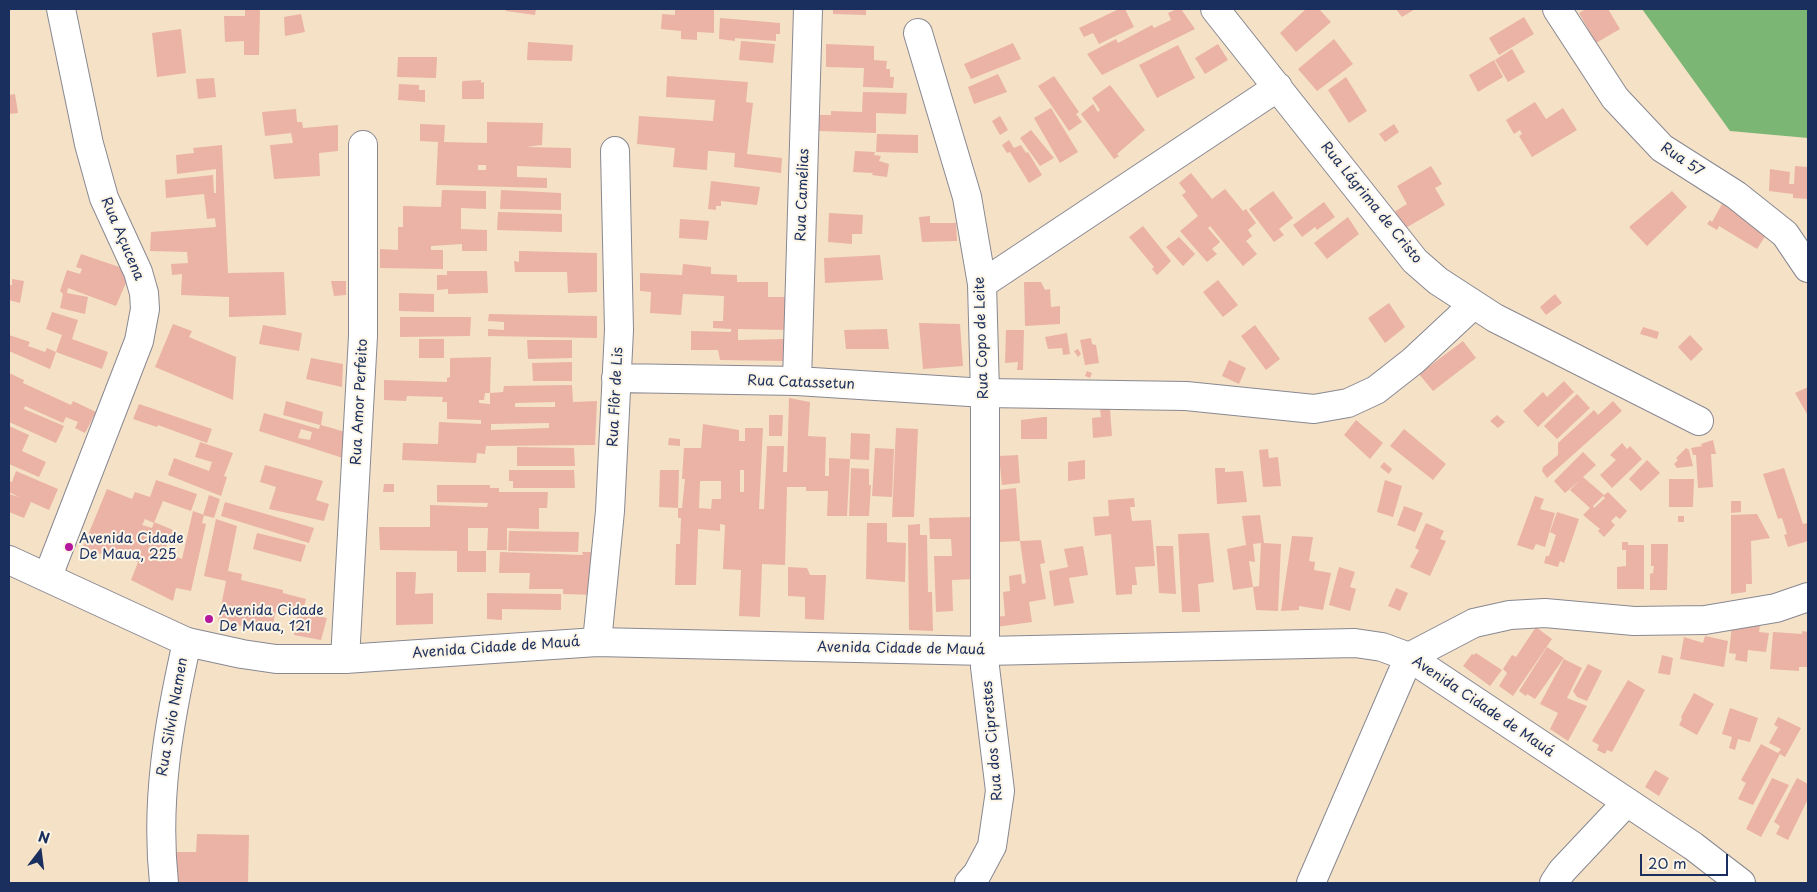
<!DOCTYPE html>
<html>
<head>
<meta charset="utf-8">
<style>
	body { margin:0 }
	#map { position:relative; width:1817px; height:892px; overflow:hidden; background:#f5e1c6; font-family:"Playpen Sans",sans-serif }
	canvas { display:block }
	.frame { position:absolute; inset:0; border:10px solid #1b2f5e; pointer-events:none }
	.north { position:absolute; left:15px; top:827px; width:50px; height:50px; -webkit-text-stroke:4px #fcf5e5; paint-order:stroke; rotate:15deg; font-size:14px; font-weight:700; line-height:20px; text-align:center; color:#1b2f5e }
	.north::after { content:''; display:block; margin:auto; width:18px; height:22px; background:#1b2f5e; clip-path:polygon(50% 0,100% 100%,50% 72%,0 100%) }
	.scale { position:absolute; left:1640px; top:854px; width:88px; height:22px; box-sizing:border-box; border:2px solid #1b2f5e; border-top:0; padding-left:6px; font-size:15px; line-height:18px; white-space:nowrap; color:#1b2f5e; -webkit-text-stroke:4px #fcf5e5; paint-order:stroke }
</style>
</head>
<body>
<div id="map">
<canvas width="1817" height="892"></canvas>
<div class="frame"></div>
<div class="north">N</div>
<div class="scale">20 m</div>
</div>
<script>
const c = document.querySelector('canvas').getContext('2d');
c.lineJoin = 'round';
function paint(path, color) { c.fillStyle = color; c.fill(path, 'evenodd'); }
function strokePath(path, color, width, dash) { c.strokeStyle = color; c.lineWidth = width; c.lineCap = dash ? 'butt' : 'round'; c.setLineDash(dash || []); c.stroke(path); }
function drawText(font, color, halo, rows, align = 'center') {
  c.font = font + ' "Playpen Sans",sans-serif'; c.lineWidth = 4; c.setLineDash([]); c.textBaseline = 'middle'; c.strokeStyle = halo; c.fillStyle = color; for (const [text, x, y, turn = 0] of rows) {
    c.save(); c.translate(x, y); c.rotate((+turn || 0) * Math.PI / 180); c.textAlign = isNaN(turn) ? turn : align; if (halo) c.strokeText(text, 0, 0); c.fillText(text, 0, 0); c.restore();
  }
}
paint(new Path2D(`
	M1642,9H1808V138L1730,131Z`), '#7bb674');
paint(new Path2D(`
	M245,9H260L259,55H244V41L225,42L224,16H245Z
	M505,9H536L535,15L506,11Z
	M675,9H714V33L697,32V40L681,39V31L661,29L662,14L675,15Z
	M833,9H866V15L833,14Z
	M1119,9H1125L1134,27L1099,44L1093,33L1084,37L1079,28Z
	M1177,9H1181L1195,29L1102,75L1087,54L1116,39L1118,43L1152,25L1154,28L1171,20L1168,13Z
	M1306,9H1319L1331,22L1296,52L1280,33Z
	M1396,9H1415L1402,17Z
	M1586,9H1608L1620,29L1596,43L1579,13Z
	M301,14L305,32L285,36L284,17Z
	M1524,17L1534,34L1499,55L1489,38Z
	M720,18L780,23V34H776V41L735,38V41L719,39Z
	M181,29L186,73L157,77L152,33Z
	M1334,39L1353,64L1317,91L1298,69Z
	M741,41L775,44L773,63L739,60Z
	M528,42L573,45L572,61L527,60Z
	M1013,43L1021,59L971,79L964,64Z
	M826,44L874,46V60L887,61L886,69H890V77H894L893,88L863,87L864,68L826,67Z
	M1218,44L1228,60L1205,74L1195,58Z
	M1178,45L1195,78L1157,98L1139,65Z
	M1512,49L1525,72L1508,82L1495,60Z
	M398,57H437L436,78L397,77Z
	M1494,60L1503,77L1478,92L1469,75Z
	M998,74L1007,92L974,104L968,87Z
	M667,76L748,82L746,102L753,103L747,154L782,158L781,173L734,167L735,153L712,151H708L707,170L673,167L675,148L637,144L639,116L713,121L715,100L666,97Z
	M1054,76L1079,112L1076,114L1082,122L1069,131L1038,86Z
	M1346,77L1367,111L1349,123L1328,90Z
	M214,78L216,97L198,99L196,79Z
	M481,80V83L484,82V99H462V83L463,81Z
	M399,84L419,85V90H425V102L398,100Z
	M1110,85L1145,130L1117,154L1119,156L1114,159L1081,114L1093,104L1098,112L1100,110L1092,98Z
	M863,92L907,93L906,114L876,113V133L819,131V115H831V111L862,112Z
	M15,94L18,113L9,114V95Z
	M1535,102L1546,119L1563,108L1577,130L1532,157L1519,136L1522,134L1520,130L1514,134L1506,120Z
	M1051,108L1078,152L1060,163L1034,118Z
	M296,109L297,122H302L303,128L338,125V151L319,153L320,176L274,179L270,145L293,143L291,133L265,136L262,112Z
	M1000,116L1008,130L1000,135L992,121Z
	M487,122L543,123L542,145L526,147L571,148V168L517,166V177L547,178V188L436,185L438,142L420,141V124L445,125L444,142L487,143ZM478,165H486V170H478Z
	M1394,124L1399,132L1385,142L1379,134Z
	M1031,130L1054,158L1040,166L1020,138Z
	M877,134L918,135V153L876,152Z
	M1009,140L1014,148L1021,145L1026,153L1028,152L1042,175L1029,183L1010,152L1007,153L1002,145Z
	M222,145L228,273L284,272L286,315L229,317V297L181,295L182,274L172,275L171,264L188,263L187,252L150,251L151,232L216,227L215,218L207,219L204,194L166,198L165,180L213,175L214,193H216V169L177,174L176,155L194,153L193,148Z
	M855,151L875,152L874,155L881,156L879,161L889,164L887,177L872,175L873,173L853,172Z
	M1431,166L1442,184L1435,188L1445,205L1404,229L1394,212L1407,204L1397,186Z
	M1795,166L1808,167V199L1793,198V194L1769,191L1770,169L1790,172L1789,184H1794Z
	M1191,173L1212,199L1225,189L1243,211L1246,209L1256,223L1248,230L1252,236L1246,241L1257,254L1243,266L1210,226L1208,228L1220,242L1212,249L1217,254L1207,262L1180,231L1198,216L1182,195L1186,192L1179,183Z
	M711,181L760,187L757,205L721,201V206H716V210L708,209Z
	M442,190L486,191V209L461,208V229L487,230V251H462V244L431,246V250H443V269L380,268V249L398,250V227H403V206L441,207Z
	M501,190L561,193V210L500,209Z
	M1273,191L1293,218L1279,229L1284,235L1274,242L1249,209Z
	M1672,191L1687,207L1647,246L1629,227Z
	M1324,202L1335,217L1317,230L1315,227L1302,237L1293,225Z
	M1722,204L1768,232L1757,249L1719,226L1717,230L1707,224L1710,220L1712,222Z
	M498,212L562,214V232L497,230Z
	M829,213L863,215L862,234H852V244L828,242Z
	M930,216V223H956L957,241L922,242L919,217Z
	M1348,217L1359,234L1327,259L1314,243Z
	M680,219L709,221L707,240L679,238Z
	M1143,226L1171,261L1157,275L1152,269L1154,267L1129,237Z
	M1179,237L1195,254L1183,266L1166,247Z
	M519,251L597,253V292L568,293L567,272H515L514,261L519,262Z
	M81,254L131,271L116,306L68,288L67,293L88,297L85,314L60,308L63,294L60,291L67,270L80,274L82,269L76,267Z
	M880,255L883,280L825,283L824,258Z
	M683,264L711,267V274L737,275V282H768V297H787V330L738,329V340L785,339V361L720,360L718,350H691V331L731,332V329L713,328V321H723L724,296L683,294L681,315L650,313L651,292L640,291V273L682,275Z
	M447,271H487L488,293L448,294V289L437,290V275H447Z
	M12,279L24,281L20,303L9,300V285H12Z
	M1218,280L1238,305L1223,317L1203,292Z
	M331,281H346V295L334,296Z
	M1024,282H1041L1045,290L1050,289L1051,307L1060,306V324L1025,326Z
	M399,293L434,294V312L399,311Z
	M1555,294L1562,303L1546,315L1540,307Z
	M1389,303L1405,327L1385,343L1368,318Z
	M52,312L78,320L72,339L108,352L102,369L56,352L62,335L46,329Z
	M489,314L597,316V338L488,336V329L504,330V322L488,321Z
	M400,317H471L470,336L400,337Z
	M919,323L960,324L963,366L923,369Z
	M173,324L192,331L189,337L236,357L233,400L155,367Z
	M263,325L302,333L299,351L259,344Z
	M1255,325L1280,359L1266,370L1241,336Z
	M1643,327L1659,332L1657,339L1640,334Z
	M887,329L889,349H846L844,330Z
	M1006,330H1024L1023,370H1017L1018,362L1005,363Z
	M1067,333L1070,354L1063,355L1062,348L1048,349L1045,337Z
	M9,335L30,342L28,346L45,352L47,348L56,352L50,369L9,351Z
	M1690,335L1703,349L1691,361L1678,347Z
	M1091,338L1092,344L1096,345L1099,363L1085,365L1080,340Z
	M419,339H444V358H419Z
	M527,340H572V358L528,359Z
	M1463,341L1476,358L1433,391L1419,374Z
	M1078,349L1081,354L1078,357L1074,351Z
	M491,357L490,393H485L484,400H479V403L490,404V393L503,392L504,386L572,385L573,402L597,401L595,445L486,446L485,454L477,453L476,463L402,460L403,443L438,444L439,422L481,424V420L447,419V402H442L443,397L407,396L406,401L384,400V380L447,382V378L450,377V358ZM555,402V407H515V403ZM549,423V428L491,430V424Z
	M311,358L343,364L342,387L306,379Z
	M1229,360L1246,368L1239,384L1222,376Z
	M572,362V381H533L532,363Z
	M1087,371L1092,373L1090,378L1085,376Z
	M9,373L24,380L23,383L71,405L73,401L96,412L85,433L75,428L78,422L66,417L63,423L25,406L24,409L64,426L56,443L9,422Z
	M1564,381L1574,392L1538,427L1523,411L1543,392L1547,397Z
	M1808,387V414H1807L1795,393Z
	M1577,394L1590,408L1557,439L1544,426Z
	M789,398L810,402L808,436L826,437L825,476H829V458L850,459L851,433L870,434L869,460L850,459L847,516H827L828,491H806V487H787L785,565L762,564L760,617L739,616L741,570L723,569L725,525L720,524V531L698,529L696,585H675L676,544H680L681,518H678V508H682L685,479H682L684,448H701L703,424L739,430V441H745V428H763L759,509H764L767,446H784L783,472H787ZM740,470H744V492H740ZM700,481H721V499H712L711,509L699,508Z
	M286,401L323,412L321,425L349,433V460L259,431L264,413L319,429L320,425L283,415ZM301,429L312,432L310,440L298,438Z
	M1613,401L1622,411L1547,478L1542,471L1543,467L1558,455V443L1594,410L1598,415Z
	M139,404L212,429L207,443L158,425L157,427L133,419Z
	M1100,409H1110L1112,436L1093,438L1092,418L1101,417Z
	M769,415H783L782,436H769Z
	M1497,415L1505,422L1498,428L1490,421Z
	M1044,417H1047V439H1021V420Z
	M1356,420L1383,443L1370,459L1344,435Z
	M9,426L29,435L22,451L46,462L39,477L9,464Z
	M896,428L918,429L914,517H892Z
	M1404,429L1446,464L1433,480L1390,446Z
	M669,438L680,439V446L668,445Z
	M1713,440L1716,454H1711L1713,487L1698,488L1696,455H1693L1691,448L1702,446L1701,444Z
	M200,442L233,453L224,476L227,477L221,496L168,475L174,458L209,471L212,462L195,457Z
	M1622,443L1627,449L1630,446L1642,459L1612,488L1600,475L1616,460L1610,455Z
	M517,447L574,448L575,466H517Z
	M875,448L894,449L892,497L872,496Z
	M1686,448L1689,450L1693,466L1677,468L1674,464L1678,460L1676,458Z
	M1268,449L1269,458L1278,457L1281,486L1263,487L1259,450Z
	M1583,452L1596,465L1583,477L1604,495L1593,506L1594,508L1605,498L1603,496L1608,492L1627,511L1620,519L1616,516L1611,521L1615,525L1604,537L1598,531L1600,529L1583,515L1590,508L1570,490L1579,481L1565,493L1554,481Z
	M1018,455L1020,483L1002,485L999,456Z
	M1085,460V479L1068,481V462Z
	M1647,460L1660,473L1641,491L1629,479Z
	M1384,462L1392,469L1389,474L1380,467Z
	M265,465L323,481L316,500L329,504L324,521L269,509L276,487L260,482Z
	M851,468L869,469V485H871L869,516H849Z
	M1215,468H1225V472L1243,471L1247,502L1217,504Z
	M1784,468L1803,524L1808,523V541L1788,547L1784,535L1787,534L1782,518L1778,519L1763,474Z
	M509,470H574L575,488H513V481H509Z
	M660,470H679L678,508L659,507Z
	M16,471L58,489L49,510L31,502L24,518L9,512V494L19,497L9,492V481L12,482Z
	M1669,479H1694L1693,507H1669Z
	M156,480L197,494L191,511L163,501L154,523L145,519L142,525L152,528L154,522L173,530L164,552L182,559L193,511L204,515L202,523L206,524L191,591L176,588L173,601L131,580L138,562L111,550L109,557L83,547L107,489L132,499L135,492L150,497Z
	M1385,480L1402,486L1393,517L1377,512Z
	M384,484H394V492H383Z
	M437,485H490V488H499V492H548L547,508H539V529L507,528V550H487L488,528H468V551H486V572H457V551L380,550L379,527H430V505L487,507L488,503L437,502Z
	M1016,488L1020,541L997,542L998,490Z
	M209,495L220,499L214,518L203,515Z
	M1535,496L1544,499L1540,509L1555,513L1545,547L1536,544L1533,550L1517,545Z
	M1134,498L1135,507H1130L1132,521L1151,520L1155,566L1135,567L1137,585H1132V594L1116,595L1111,534L1095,536L1093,517L1109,516L1108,500Z
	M1731,501H1741V512L1731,513Z
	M225,502L314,528L309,543L221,516Z
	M1404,506L1423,513L1415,532L1397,525Z
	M1557,512L1579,519L1564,563L1560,561L1558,567L1544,563L1546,556H1549L1556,535L1550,532Z
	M1757,514L1770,538L1751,541L1752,584H1746V592L1731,594V515Z
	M1260,515L1264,543L1281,544L1278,611L1256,610L1253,587L1259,586L1261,543L1253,544L1255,562L1249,561L1253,587L1233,590L1227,549L1246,545L1242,516Z
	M1678,516H1684V522H1678Z
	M973,517L974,579L952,580L953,611L936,612L934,556H952L951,539H930L929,518Z
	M216,519L237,526L228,571L242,574L241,580L283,590V593L306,599L302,613L327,618L321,640L294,635L298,612L277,607L272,627L243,620L242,626L218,622L226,581L204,576Z
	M867,523H887V542L906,543L905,582L866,579Z
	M1426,523L1444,531L1440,539L1446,541L1430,576L1410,567L1419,550L1415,548Z
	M920,524V535H927L928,592H932L933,631L909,630L908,525Z
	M509,531L579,532L578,552L508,551Z
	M257,533L306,545L301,562L253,549Z
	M1209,533L1214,582L1198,584L1200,612H1182L1178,534Z
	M1292,536L1313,537L1309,561L1315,562L1314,570L1331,573L1323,610L1299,606V610L1281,611Z
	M1041,540L1045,563L1040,564L1046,599L1029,602L1032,622L996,627L995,617L1005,616L1003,592L1010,591L1009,576L1021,574L1022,584L1026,583L1020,541Z
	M1622,542H1628V545H1644V589H1617V567L1626,566V550H1622Z
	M1651,544H1668L1667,590H1650V574L1653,573L1654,566H1651Z
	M1083,546L1088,575L1069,578L1074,603L1054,606L1049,571L1068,567L1064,549Z
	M1156,546H1173L1176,594L1159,593Z
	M500,552L583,555L582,552H595V595L563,594V589H529L530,573H499Z
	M788,567L807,568L810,575H826L824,620L805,619V597L788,596Z
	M1339,567L1355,572L1350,587L1356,589L1350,611L1329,605Z
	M396,572H416L415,594L433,593V624L396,625Z
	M1396,588L1408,593L1400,611L1388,606Z
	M487,593L561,594V610L502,609V620L487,619Z
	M1751,624L1760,625L1759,632L1769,633L1766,652L1748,650L1747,662L1735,660L1736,654L1729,653L1732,625L1751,627Z
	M1536,627L1552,639L1513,696L1499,686L1507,673L1503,669L1512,655L1516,657Z
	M1802,631L1808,632V667H1799V671L1770,669L1773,632L1802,634Z
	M1705,636L1728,641L1724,667L1680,659L1684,637L1703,643Z
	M1547,647L1564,658L1535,699L1527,694L1526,696L1519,691Z
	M1476,653L1502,670L1490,686L1463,666L1472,654L1474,655Z
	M1662,655L1673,658L1670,675L1658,673Z
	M1564,659L1582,668L1567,698L1587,706L1568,741L1550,729L1558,713L1540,704Z
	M1588,664L1602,671L1587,701L1577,697L1573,691Z
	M1628,680L1645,690L1612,752L1607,750L1605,754L1597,750L1599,745L1592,741Z
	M1694,693L1714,704L1697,735L1679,725L1682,719L1681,717Z
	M1730,708L1758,718L1750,742L1738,739L1735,750L1729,748L1732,737L1722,734Z
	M1778,717L1801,728L1785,757L1780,754L1753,805L1738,799L1746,783L1741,780L1761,744L1778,753L1781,749L1769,743L1778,727L1774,725Z
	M1655,770L1669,778L1659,796L1645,787Z
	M1772,778L1789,785L1761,837L1746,829Z
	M1797,778L1808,784V799L1788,840L1776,834L1780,826L1774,822Z
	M197,834L249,835L248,883H175L176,852H196Z`), '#eab3a5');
const minor = new Path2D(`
	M1215,9L1415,261L1438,281L1495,318L1699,421
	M1557,9L1615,98L1662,148L1736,195L1785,234L1808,268
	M918,33L967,197L982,284L985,393V667L1000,791L992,846L977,874L969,883
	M982,284L1278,87
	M616,378L797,381L985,393L1186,396L1314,409L1348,403L1376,390L1413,361L1473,305
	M797,381L808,9
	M48,576L139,341L145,309L144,293L138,272L104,198L89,144L61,9
	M597,642L610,511L619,330L615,151
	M345,659L363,336V145
	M164,883C155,800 169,722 187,642
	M1554,883L1562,871L1626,803
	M1741,883L1693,846L1409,657L1474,623L1510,615L1545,613L1634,621L1705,620L1776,608L1808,597`);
const tertiary = new Path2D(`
	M9,560L187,642L242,654L276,659H345L597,642L985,651L1355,643L1382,647L1409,657L1311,883`);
strokePath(minor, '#888892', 30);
strokePath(tertiary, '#888892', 30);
strokePath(minor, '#fff', 28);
strokePath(tertiary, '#fff', 28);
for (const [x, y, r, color] of [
	[69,547,5,"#b5179e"],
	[209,619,5,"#b5179e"]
]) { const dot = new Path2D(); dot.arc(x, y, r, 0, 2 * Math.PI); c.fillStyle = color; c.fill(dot); strokePath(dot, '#fcf5e5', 2); }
drawText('14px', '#1b2f5e', '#fcf5e5', [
	["Rua 57",1682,160,34],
	["Rua Camélias",803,195,-88],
	["Rua Lágrima de Cristo",1371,203,51],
	["Rua Açucena",122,239,67],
	["Rua Copo de Leite",982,338,-92],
	["Rua Catassetun",801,383,2],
	["Rua Flôr de Lis",616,397,-87],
	["Rua Amor Perfeito",360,402,-87],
	["Avenida Cidade de Mauá",496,648,-4],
	["Avenida Cidade de Mauá",901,649,1],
	["Avenida Cidade de Mauá",1483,707,34],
	["Rua Silvio Namen",173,717,-80],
	["Rua dos Ciprestes",993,741,-95]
]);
drawText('14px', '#1b2f5e', '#fcf5e5', [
	["Avenida Cidade",79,539],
	["De Maua, 225",79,555],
	["Avenida Cidade",219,611],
	["De Maua, 121",219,627]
], 'left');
</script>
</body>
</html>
